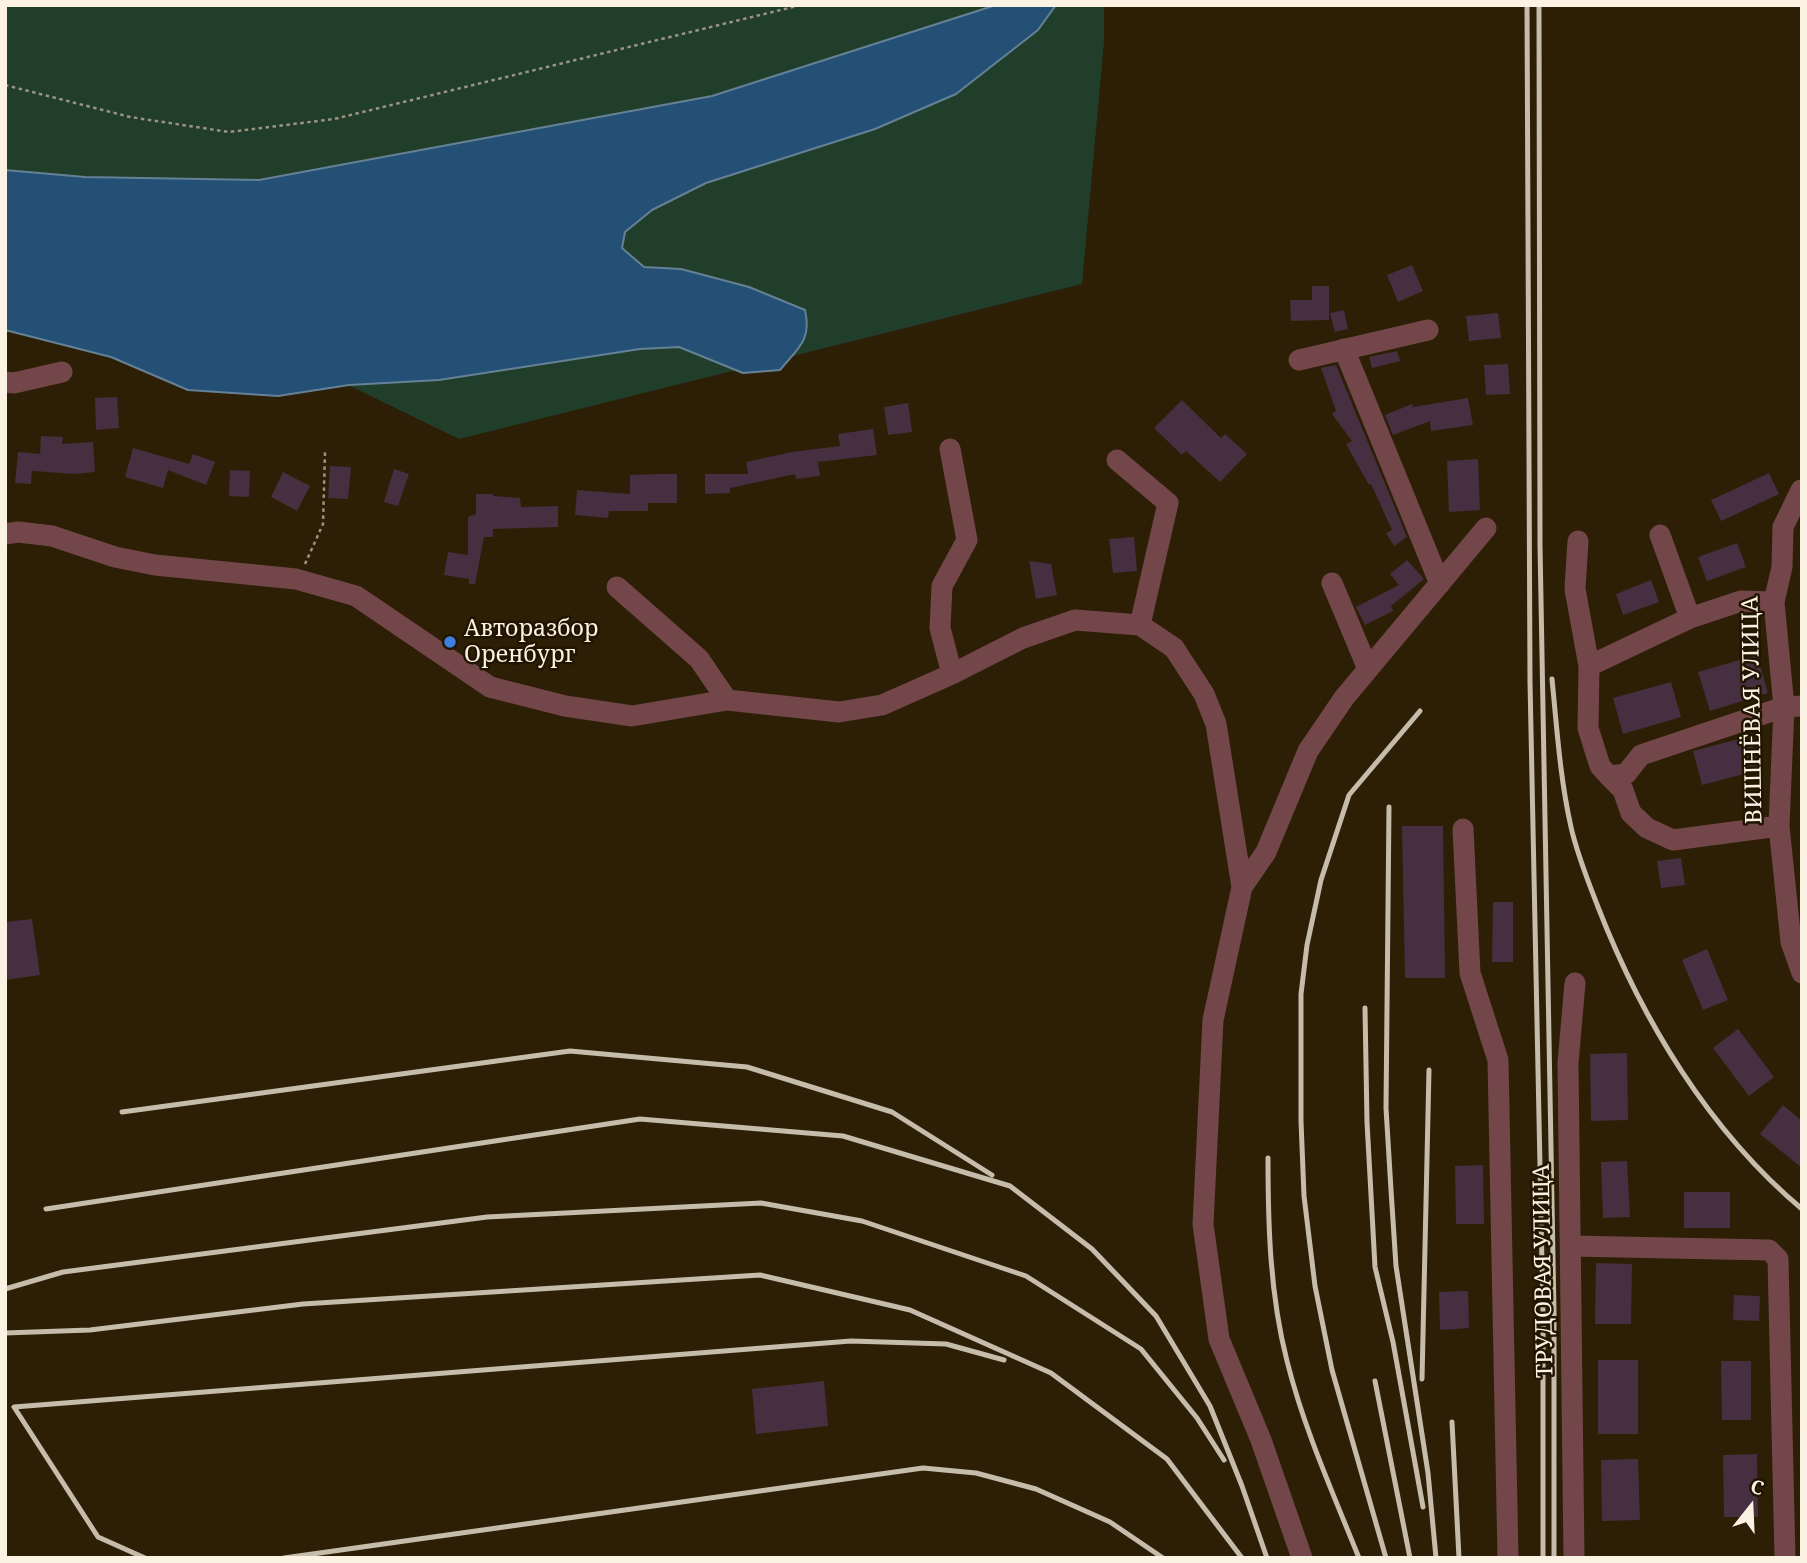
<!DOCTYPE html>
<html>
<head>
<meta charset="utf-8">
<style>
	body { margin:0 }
	#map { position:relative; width:1807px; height:1563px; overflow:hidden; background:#2c1f06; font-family:"Noto Serif",serif }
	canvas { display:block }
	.frame { position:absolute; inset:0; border:7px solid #fbf2e4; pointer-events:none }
	.north { position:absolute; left:1716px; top:1472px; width:70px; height:70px; -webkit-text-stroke:5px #221500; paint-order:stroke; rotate:18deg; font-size:19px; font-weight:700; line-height:28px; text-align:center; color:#fbf2e4 }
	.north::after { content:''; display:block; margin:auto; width:24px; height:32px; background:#fbf2e4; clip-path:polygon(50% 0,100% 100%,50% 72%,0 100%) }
</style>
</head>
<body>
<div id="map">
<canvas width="1807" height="1563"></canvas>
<div class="frame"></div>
<div class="north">С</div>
</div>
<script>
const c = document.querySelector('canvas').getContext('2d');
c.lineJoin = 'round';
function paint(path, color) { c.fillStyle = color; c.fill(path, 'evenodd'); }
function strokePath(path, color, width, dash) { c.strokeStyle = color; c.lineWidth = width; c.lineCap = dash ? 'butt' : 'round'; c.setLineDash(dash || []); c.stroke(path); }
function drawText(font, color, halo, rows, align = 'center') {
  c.font = font + ' "Noto Serif",serif'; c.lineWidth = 5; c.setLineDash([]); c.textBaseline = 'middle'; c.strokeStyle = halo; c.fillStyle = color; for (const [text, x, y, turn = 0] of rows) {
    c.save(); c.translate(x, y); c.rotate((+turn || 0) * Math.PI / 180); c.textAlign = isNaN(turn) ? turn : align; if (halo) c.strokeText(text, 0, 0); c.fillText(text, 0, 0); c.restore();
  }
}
paint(new Path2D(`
	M5,5H1104V42L1082,284L459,439L71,250L5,206Z`), '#213e2b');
const water = new Path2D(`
	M996,5H1056L1038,30L956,94L875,129L706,183L652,210L625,232L622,248L644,267L681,269L749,287L805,310C812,340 798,348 780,370L743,373L679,347L640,349L439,380L349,385L278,396L188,390L111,357L5,330V170L85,177L259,180L712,96Z`);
paint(water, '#255075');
strokePath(water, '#658196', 2);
paint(new Path2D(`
	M1412,265L1423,291L1398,302L1387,275Z
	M1312,286H1329V320L1291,321L1290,300H1312Z
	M1344,310L1348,329L1335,332L1330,313Z
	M1498,313L1501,338L1469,341L1466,316Z
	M1397,351L1400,361L1372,368L1369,357Z
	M1508,364L1510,394L1486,395L1484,365Z
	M1336,365L1407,537L1394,546L1386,533L1392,530L1371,484L1369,485L1346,444L1352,441L1332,414L1336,411L1321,368Z
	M117,397L119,428L96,430L95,398Z
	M1468,398L1473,425L1431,431L1430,421L1393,435L1385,415L1412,404L1413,407Z
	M1182,400L1221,438L1225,434L1247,454L1220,482L1186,451L1182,455L1154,428Z
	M908,403L912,432L888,435L884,407Z
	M873,429L877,455L818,462L820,476L796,479L795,474L730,488V493L705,494V474H748L746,462L792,452L840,446L838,434Z
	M41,436L63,437L62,444L93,442L95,472L75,474L32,471L31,484L15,483L18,452L40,454Z
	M133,448L189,464L193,454L215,462L206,485L168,470L163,488L125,477Z
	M1478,459L1480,510L1449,512L1447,461Z
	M330,466L351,467L348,499L328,498Z
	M394,469L409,474L398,506L384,502Z
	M230,470L250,471L249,497L229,496Z
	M283,472L310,486L297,511L271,497Z
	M1769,473L1779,494L1721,521L1711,500Z
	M659,474H677V503H648V511H609L608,518L575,515L577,490L630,494V475Z
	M476,494H493V496L520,498L521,507L558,506V527L493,529V537H484L475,584H469V579L444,575L448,552L468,555V517L476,514Z
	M1134,537L1137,571L1113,573L1109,539Z
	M1737,543L1746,567L1707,581L1698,557Z
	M1407,560L1424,579L1391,606L1393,611L1365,625L1356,607L1399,585L1390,574Z
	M1029,561L1051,564L1057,595L1036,599Z
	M1651,580L1659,602L1623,615L1616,594Z
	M1757,655L1768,693L1710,711L1698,672Z
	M1671,682L1681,717L1623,734L1613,698Z
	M1750,736L1759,770L1702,785L1693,751Z
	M1402,826H1443L1445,978H1405Z
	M1681,858L1685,885L1661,888L1657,861Z
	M1493,902H1513V962H1492Z
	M32,919L40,975L5,980V922Z
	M1707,949L1728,1000L1703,1010L1682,960Z
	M1738,1029L1774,1077L1749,1096L1713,1048Z
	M1627,1053L1628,1120L1591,1121L1590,1054Z
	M1783,1105L1802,1121V1168L1760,1134Z
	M1627,1161L1630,1217L1603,1218L1601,1162Z
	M1483,1165L1484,1224H1456L1455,1166Z
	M1684,1192H1730V1228H1684Z
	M1596,1263L1632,1264L1631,1324H1595Z
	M1468,1291L1469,1328L1440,1330L1439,1292Z
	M1734,1295L1760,1296L1759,1321L1733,1320Z
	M1598,1360H1638V1434H1598Z
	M1721,1361H1751V1420H1722Z
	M824,1381L828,1426L756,1434L752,1389Z
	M1757,1454L1758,1517H1724L1723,1455Z
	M1638,1459L1640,1520L1602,1521L1601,1460Z`), '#452f40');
strokePath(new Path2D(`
	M5,85L130,117L229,132L334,119L801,5
	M305,564L323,524L325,452`), '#9e9380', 2.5, [3.5, 3.5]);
strokePath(new Path2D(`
	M1344,349L1440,584
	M1299,360L1428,330
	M5,382L14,383L62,372
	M950,449L967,540L942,586L940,628L952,674
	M1117,460L1168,503L1140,625
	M1801,490L1783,527L1782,567L1774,602L1784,707L1779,826L1791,942L1802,973
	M5,534L18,532L52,536L115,557L155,565L296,579L356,596L490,687L565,706L632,716L727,700L839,712L882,705L952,674L1023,638L1075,620L1140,625L1174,648L1204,694L1216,724L1242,887
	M1660,535L1690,618
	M1578,541L1575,589L1589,666L1588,728L1600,766L1609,776L1626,774L1641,755L1784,707L1802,706
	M1332,583L1368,669
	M617,587L699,659L727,700
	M1589,666L1690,618L1741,601L1774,602
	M1609,776L1623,790L1631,813L1647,828L1673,840L1779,826
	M1463,829L1470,973L1498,1060L1508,1558
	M1571,1246L1769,1250L1778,1259L1785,1558
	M1302,1558L1261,1440L1219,1339L1203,1224L1213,1020L1242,887L1266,852L1308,751L1344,698L1486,528
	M1574,1558L1568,1063L1575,983`), '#734649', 21);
strokePath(new Path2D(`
	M1527,5L1530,682L1543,1312V1558
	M1539,5L1540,545L1554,1312V1558
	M1552,679C1557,729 1560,778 1571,827C1577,854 1588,881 1598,907C1642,1020 1709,1131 1802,1209
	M1389,807L1386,1108L1391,1190L1396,1266L1428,1473L1436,1558
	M1365,1008L1367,1122L1375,1267L1393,1342L1423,1507
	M122,1112L570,1051L747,1067L892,1112L992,1175
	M1268,1158C1268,1226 1270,1295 1287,1361C1304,1429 1333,1493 1359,1558
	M46,1209L640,1119L843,1136L1010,1186L1092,1249L1156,1316L1210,1406L1242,1486L1267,1558
	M5,1289L63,1272L487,1217L761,1203L862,1221L1026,1276L1141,1349L1197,1418L1224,1460
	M5,1333L90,1330L303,1304L760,1275L910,1310L1051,1373L1167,1459L1242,1558
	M1422,1379L1429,1070
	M1375,1381L1410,1558
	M1452,1422L1459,1558
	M145,1558L98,1537L14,1407L851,1341L946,1344L1004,1360
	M284,1558L923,1468L976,1473L1036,1489L1110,1522L1163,1558
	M1386,1558L1332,1370L1315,1286L1304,1196L1301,1121V994L1307,945L1321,880L1349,795L1420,711`), '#c6bcab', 5);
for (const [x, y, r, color] of [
	[450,642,7,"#3f7fe0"]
]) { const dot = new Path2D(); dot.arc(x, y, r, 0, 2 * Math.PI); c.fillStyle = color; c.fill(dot); strokePath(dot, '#221500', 2.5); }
drawText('23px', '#fbf2e4', '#221500', [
	["Авторазбор",464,629],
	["Оренбург",464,655]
], 'left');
drawText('23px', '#fbf2e4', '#221500', [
	["ВИШНЁВАЯ УЛИЦА",1753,710,-91],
	["ТРУДОВАЯ УЛИЦА",1544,1271,-91]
]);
</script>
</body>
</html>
